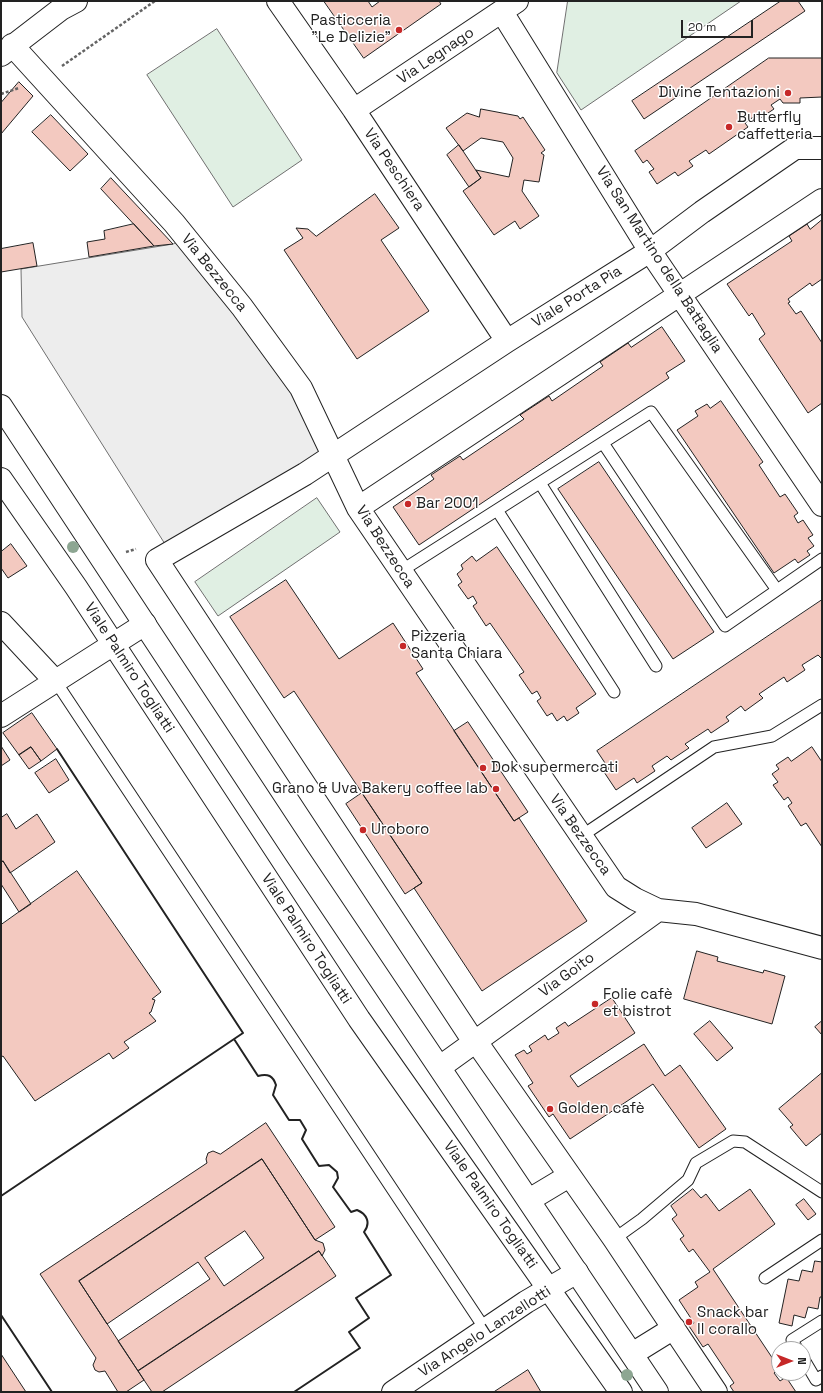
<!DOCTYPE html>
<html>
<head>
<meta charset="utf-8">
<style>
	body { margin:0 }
	#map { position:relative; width:823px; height:1393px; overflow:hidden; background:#fff; font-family:"Space Grotesk",sans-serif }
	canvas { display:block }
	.frame { position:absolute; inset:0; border:2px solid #222; pointer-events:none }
	.north { position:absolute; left:771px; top:1341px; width:40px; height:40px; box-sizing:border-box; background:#fff; border:1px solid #a7a7a7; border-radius:50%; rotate:90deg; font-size:11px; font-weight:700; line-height:16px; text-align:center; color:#222 }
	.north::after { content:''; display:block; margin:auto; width:14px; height:18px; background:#c62828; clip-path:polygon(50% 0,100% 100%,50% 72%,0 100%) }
	.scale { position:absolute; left:681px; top:20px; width:72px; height:18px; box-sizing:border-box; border:2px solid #222; border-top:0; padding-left:5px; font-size:12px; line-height:14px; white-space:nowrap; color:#222; -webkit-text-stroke:3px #fff; paint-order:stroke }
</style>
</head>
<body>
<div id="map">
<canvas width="823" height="1393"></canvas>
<div class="frame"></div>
<div class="north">N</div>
<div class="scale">20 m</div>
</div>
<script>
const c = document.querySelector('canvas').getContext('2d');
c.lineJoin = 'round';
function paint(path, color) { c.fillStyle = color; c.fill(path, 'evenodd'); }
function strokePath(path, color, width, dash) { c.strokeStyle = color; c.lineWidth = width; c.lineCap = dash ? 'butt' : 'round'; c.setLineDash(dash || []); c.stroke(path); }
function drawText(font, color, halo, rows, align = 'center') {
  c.font = font + ' "Space Grotesk",sans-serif'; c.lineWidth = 3; c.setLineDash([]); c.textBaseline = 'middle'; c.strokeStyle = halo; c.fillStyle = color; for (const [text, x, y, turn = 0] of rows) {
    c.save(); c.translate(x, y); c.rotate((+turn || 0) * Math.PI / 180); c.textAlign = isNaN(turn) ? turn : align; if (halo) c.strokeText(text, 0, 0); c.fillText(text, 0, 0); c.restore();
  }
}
const green = new Path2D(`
	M568,1H741L581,110L557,73Z
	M217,29L302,160L233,207L147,75Z
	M317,498L340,532L218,616L195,582Z`);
paint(green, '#e0efe3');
strokePath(green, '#6f6f6f', 1);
const parking = new Path2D(`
	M186,237L242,307L333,456L170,552L22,317L21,269L173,244Z`);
paint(parking, '#ededed');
strokePath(parking, '#6f6f6f', 1);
const building = new Path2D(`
	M324,1H368L372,7L380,1H439L441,4L364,58Z
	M781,1H798L805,11L644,119L632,101Z
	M769,58H822V97L800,98V103H783L780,99L771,105L774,109L759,119L756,115L745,123L748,127L709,154L706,150L689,161L693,166L678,176L675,172L657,184L649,172L654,169L647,160L643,163L635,151Z
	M19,82L33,96L1,134V103Z
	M481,109L518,116L520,119L523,117L545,150L541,153L544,155L539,182L524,180L522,191L539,216L520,229L515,221L494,235L463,191L481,178L476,170L509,177L513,158L503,142L481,138L463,151L446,128L467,113L479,117Z
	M51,115L88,154L70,171L32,132Z
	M459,145L481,178L469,187L447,155Z
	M111,178L173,244L154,246L101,189Z
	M375,194L399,228L381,240L429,311L357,359L284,250L303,238L296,228L308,229L316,236Z
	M822,220V279L812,286L810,283L788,299L790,302L788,303L796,314L801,311L822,343V403L808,413L759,339L765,334L752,313L749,316L727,284L792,241L789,236L807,224L810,229Z
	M134,224L154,246L89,257L87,242L105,239L104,231Z
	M33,243L37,266L1,272V249Z
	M662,327L685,361L666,373L669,378L419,545L393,507L434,479L431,475L460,456L463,460L524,419L520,415L549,396L552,401L603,366L600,362L628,343L631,347Z
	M721,401L763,462L759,465L780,497L785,494L798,513L794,516L798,523L803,520L813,535L808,538L814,546L807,551L810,555L798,563L795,559L774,573L677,430L698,416L695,411L707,404L710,408Z
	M599,462L714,632L673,659L558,489Z
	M11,544L27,566L8,578L1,568V552Z
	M497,547L596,694L576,708L579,713L567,721L564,716L557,721L552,713L547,716L537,701L541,698L537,691L532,694L519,675L524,672L490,623L486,626L473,606L477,603L473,596L468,599L458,585L462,582L457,574L463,569L461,565L472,556L476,561Z
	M286,580L339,659L393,623L423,669L416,673L514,821L519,818L587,921L482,991L414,888L422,883L294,691L284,698L230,617Z
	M822,600V659L818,655L802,665L805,670L787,682L784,677L759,694L763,698L745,711L741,706L726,717L729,721L711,733L708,729L685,744L689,748L671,760L667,756L652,766L655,771L637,783L634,778L616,790L604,772L609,769L597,751Z
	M32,713L57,749L41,761L31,747L19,755L3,733Z
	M468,722L528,812L514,821L454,731Z
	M1,746L10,760L1,766Z
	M31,747L41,761L29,769L19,755Z
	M812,747L822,762V847L806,823L801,826L788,806L792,803L788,797L784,800L773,785L778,782L772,774L779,769L776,765L788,757L791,761Z
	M56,759L69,780L49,793L35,773Z
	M362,793L422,883L405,894L346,804Z
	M727,803L742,824L706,848L692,828Z
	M7,814L16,829L37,814L55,842L10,873L3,861L1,863V818Z
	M3,861L31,904L19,912L1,884V863Z
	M77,871L161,992L152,999L155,1000L151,1012L149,1013L156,1021L124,1042L129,1048L113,1059L109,1053L35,1101L3,1056L1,1057V925Z
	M697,951L718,957L717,961L763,973L764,970L785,976L772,1024L684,999Z
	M612,998L635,1033L570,1076L578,1087L644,1044L665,1076L680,1065L726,1129L699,1148L653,1084L570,1139L553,1114L549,1117L528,1086L533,1083L515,1055L524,1050L527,1054L532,1051L529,1046L545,1035L548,1040L559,1033L556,1028L565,1022L568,1026Z
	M710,1021L733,1048L717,1061L694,1034Z
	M822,1021V1035L815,1027Z
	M822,1073V1133L806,1146L790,1127L793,1125L779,1109Z
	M266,1123L335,1227L315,1240L262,1159L79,1281L144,1380L126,1392H118L105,1371L99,1372L95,1370L93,1365L96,1358L40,1274L207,1163L206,1159L208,1153L213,1151L220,1154Z
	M262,1159L315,1240L323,1243L325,1250L322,1256L319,1251L138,1371L118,1341L210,1279L198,1262L107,1324L79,1281ZM245,1231L264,1258L224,1286L205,1258Z
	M693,1189L701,1198L706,1194L719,1211L750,1189L775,1224L713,1269L779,1368L774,1373L780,1381L786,1377L796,1392H734L730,1386L734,1383L708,1344L703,1347L689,1326L694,1323L679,1300L698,1287L695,1282L710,1272L693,1249L689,1252L680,1239L684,1236L672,1219L677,1215L671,1206Z
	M804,1199L816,1214L808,1220L796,1205Z
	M319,1251L336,1276L162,1392H152L138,1371Z
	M815,1261L822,1262V1297H820L818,1309L808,1307L805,1318L794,1315L792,1326L779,1323L788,1279L799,1281L802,1270L812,1272Z
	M1,1354L26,1392H1Z
	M528,1370L541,1392H494Z`);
paint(building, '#f3c9c0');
strokePath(building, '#222', 1);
const service = new Path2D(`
	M603,443L725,626L822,559
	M540,483L656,666
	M497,510L614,692
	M401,571L651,412L777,590
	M56,682L485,1329
	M580,837L714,747L772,736L822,705
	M614,1239L642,1219L688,1180L696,1163L733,1141L745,1142L822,1192
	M765,1278L822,1240
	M797,1349L792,1340L822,1321
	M803,1358L816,1380L822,1376`);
const minor = new Path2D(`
	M278,1L354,110L507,341
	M502,12L650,251L822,505
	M12,45L174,223L242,307L301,388L358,508L616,887L635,899L658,910L696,914L822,948
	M354,110L517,1
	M358,508L822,200
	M1,623L56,682
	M1,716L145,624
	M475,1040L614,1239L716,1392
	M474,1042L157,560L305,474L507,341L650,251L702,212L795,148H822
	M440,1067L658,910
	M529,1200L569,1176
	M632,1354L674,1328
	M393,1392L526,1302L577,1272`);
const tertiary = new Path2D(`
	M1,55L61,9L76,1
	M1,406L296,854L657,1392
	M1,479L76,587L359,1019L621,1392`);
strokePath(service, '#222', 13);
strokePath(minor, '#222', 24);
strokePath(tertiary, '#222', 24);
strokePath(new Path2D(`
	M62,66L155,1
	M1,94L19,88
	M126,552L136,549
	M412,640L418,636`), '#646464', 2.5, [3, 2]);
strokePath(service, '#fff', 11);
strokePath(minor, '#fff', 22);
strokePath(tertiary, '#fff', 22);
strokePath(new Path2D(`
	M234,1039L258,1076C268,1073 273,1076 276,1085L273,1095L289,1120H300L306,1130L302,1139L319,1166L329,1165L337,1172L338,1178L333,1187L351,1212L357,1210C367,1214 371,1223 364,1232L391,1275L356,1298L369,1318L349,1332L360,1348L294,1392
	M1,1196L243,1033L57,749
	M1,1315L52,1392`), '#222', 2);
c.fillStyle = '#8da692';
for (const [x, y] of [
	[73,547],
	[627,1375]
]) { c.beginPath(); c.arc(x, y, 6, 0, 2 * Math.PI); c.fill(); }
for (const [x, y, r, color] of [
	[399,30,4,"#c62828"],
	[788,93,4,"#c62828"],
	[729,127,4,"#c62828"],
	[408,504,4,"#c62828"],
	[403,646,4,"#c62828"],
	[483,768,4,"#c62828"],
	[496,789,4,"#c62828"],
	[363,830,4,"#c62828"],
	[595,1004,4,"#c62828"],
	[550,1109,4,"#c62828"],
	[689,1322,4,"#c62828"]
]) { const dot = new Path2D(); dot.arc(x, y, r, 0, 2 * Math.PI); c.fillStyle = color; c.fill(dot); strokePath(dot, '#fff', 1.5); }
drawText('15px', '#222', '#fff', [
	["Pasticceria",391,21,"right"],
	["\"Le Delizie\"",391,38,"right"],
	["Divine Tentazioni",780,93,"right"],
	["Butterfly",737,118],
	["caffetteria",737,135],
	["Bar 2001",416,504],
	["Pizzeria",411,637],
	["Santa Chiara",411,654],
	["Dok supermercati",491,768],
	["Grano & Uva Bakery coffee lab",488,789,"right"],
	["Uroboro",371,830],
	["Folie cafè",603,995],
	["et bistrot",603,1012],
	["Golden cafè",558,1109],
	["Snack bar",697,1313],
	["Il corallo",697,1330]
], 'left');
drawText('15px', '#222', '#fff', [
	["Via Legnago",436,56,-34],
	["Via Peschiera",394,170,56],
	["Via San Martino della Battaglia",659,260,57],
	["Via Bezzecca",214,273,51],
	["Viale Porta Pia",577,297,-32],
	["Via Bezzecca",385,547,57],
	["Viale Palmiro Togliatti",129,668,57],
	["Via Bezzecca",580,835,55],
	["Viale Palmiro Togliatti",306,939,57],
	["Via Goito",567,975,-36],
	["Viale Palmiro Togliatti",490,1205,55],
	["Via Angelo Lanzellotti",485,1332,-33]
]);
</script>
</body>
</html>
